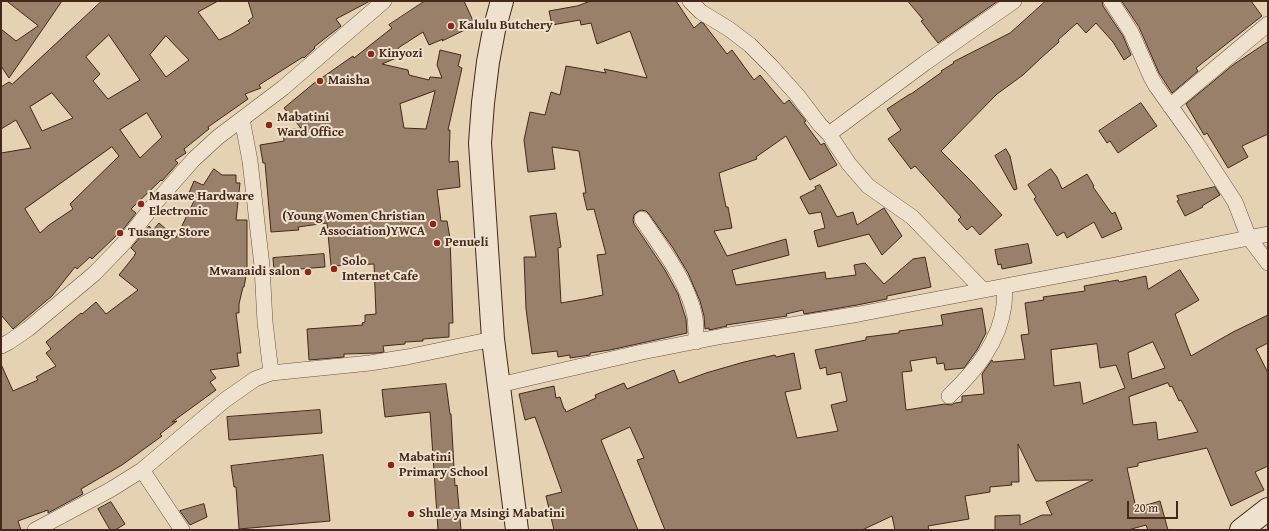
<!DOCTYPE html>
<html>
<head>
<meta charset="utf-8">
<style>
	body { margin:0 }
	#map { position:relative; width:1269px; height:531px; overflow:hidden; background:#e5d2b3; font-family:"Gentium Book Plus",serif }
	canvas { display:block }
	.frame { position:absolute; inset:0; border:2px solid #44281a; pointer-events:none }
	.scale { position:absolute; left:1127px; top:501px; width:51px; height:18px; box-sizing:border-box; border:2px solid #44281a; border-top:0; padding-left:5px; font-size:12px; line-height:14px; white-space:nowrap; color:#44281a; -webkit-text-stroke:3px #eee2ce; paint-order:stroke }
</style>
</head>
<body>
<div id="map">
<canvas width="1269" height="531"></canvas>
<div class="frame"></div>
<div class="scale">20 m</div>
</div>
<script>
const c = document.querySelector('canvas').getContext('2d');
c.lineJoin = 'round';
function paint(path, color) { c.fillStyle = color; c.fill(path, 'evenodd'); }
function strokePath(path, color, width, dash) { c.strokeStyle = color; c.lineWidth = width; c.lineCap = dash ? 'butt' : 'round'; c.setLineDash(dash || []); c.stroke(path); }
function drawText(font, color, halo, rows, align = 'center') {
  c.font = font + ' "Gentium Book Plus",serif'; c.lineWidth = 4; c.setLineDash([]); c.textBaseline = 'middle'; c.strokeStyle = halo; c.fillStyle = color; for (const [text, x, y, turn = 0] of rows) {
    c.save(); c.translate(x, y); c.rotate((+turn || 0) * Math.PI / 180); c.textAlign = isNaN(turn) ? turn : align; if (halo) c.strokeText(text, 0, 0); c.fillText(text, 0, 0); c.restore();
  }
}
const building = new Path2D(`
	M7,1H62L9,78L1,66V29L16,41L38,26Z
	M102,1H218L198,12L219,40L230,35L250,23L248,21L253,17L248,1H370L336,19L341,26L314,47L315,48L304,58L303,57L259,85L261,88L245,94L248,99L208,127L209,129L184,149L186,153L175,160L178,163L162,181L161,180L131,209L136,213L118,236L117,235L92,259L90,257L77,269L75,267L52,296L13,329L1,315V153L31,148L16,120L1,129V87L9,82L12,84ZM109,35L140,80L108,99L93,81L100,74L86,57ZM166,36L189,60L166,77L150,55ZM52,93L73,118L42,131L30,107ZM147,113L162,137L140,158L120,130ZM112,147L119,156L70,204L73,209L49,225L40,233L25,209Z
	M425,1H464L475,25L442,41L443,39L429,45L423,32L398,48L401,56L382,64L408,70L409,75L429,80L430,77L442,78L437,65L440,50L461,55L458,66L462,68L448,130H450L449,162L458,161L460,187L437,190L441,221H447L450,238L453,323H449V337L423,339V341L405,342V344L383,346L384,352L378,353L344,354V357L309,360L307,329L363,325L362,323L365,322V315L376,314L374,264L331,266L327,223L298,227L299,230L271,232L265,163H263L260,145L284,141L283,130L301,128L284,108L313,84L353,56L354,58L392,28L389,25ZM435,91L426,129L404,128L400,104Z
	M591,1H676L694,28L701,22L704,24L727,54L732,50L754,80L760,75L784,104L789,100L806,121L804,122L821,145L824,143L837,165L810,180L786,136L756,157L757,159L719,173L726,207H728L732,228L714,231L727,256L786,239L789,255L732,270L736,285L825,272L826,279L856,275L854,265L865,263L884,284L913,259L925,257L931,287L887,296V299L857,305L804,314L803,310L786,314L787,316L726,325L727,326L709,330V328L705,329L704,316L700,301L688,273L673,248L649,214L646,211L641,210L637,212L634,215L633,220L634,224L665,270L678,294L686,319L687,333L610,350L590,353V355L570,358V355L558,357L557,351L532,354L526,309L524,257H536L530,216L556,213L561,247L558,248L561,303L584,299L603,295L597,255L606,254L594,209L587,210L583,193H586L579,151L552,147L555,169L528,172L524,140L530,112L545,115L551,92L560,95L566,66L606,73L604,69L647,78L630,31L597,44L591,23L581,25L580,20L552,25L549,11L577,6Z
	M908,1H998L938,43L921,21L923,20Z
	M1046,1H1102L1103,6L1123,36L1131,55L1124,60L1113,42L1096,23L1086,33L1077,23L1058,40L1059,42L1041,58L1023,75L997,94L941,151L972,182L1002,215L980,235L972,226L967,230L958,220L961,217L915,166L911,169L888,139L901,130L887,109L910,94H911L942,72L941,71L954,63L953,62L1010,33Z
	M1122,1H1251L1262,16L1196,68L1198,71L1172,93L1159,73L1139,27Z
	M1268,42V134L1242,146L1248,157L1228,168L1207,133L1204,135L1186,104L1233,65Z
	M1141,103L1157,126L1118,153L1110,141L1107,143L1099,131Z
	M1006,149L1010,156L1017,189L1014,190L995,156Z
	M214,169L222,175H236V183H240L236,220H247V271L244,287H243L239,304V313H236L241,353H237L239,366L210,370L216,378L210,382L216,390L172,422L177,421L160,434L162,436L122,465L81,489L83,494L48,513V510L18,521L21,530H1V364L13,391L38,380L36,377L56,366L46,353L51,349L46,342L81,313L82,314L96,302L106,314L138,290L119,275L135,255H134L136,253L131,248L149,226L153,230L159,223L176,238L196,197L189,193L194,181L203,185Z
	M1051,169L1057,177L1062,189L1087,174L1094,186L1093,187L1112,214L1115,212L1122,229L1102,238L1094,222L1067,238L1064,232L1057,236L1034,199L1036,197L1028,185Z
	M820,185L837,217L853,212L857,225L884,208L902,236L882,255L869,234L818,247L814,231L825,228L821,212L809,214L800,197L816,189L815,187Z
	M1215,187L1220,195L1202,206L1203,207L1185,216L1177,201L1179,200L1177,196Z
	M1028,244L1032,263L1002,269L1001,264L998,265L995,250Z
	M324,254L325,267L274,271L273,258Z
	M1180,270L1199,300L1175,314L1191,356L1233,332L1268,315V343L1256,349L1268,373V466L1255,472L1264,490L1231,506L1207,448L1138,463V466L1127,468L1136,508L1160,501L1168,530H1148L1146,525L1128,530H995V516L1020,515V525L1042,515H1052L1046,502L1093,480L1036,481L1018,444L1019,482H1011L1012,485L990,487V492L965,496L969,519L928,526L929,530H895L892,516L862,530H665L637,460L644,458L630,427L601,440L638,530H554L546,496L562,492L535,417L525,420L519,394L554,386L556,398L560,397L564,409H565L566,412L596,398L595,395L624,383L627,389L674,370L679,383L706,373L744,362L775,355L776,357L794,353L801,389L785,392L797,438L838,431L831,405L847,401L841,372L827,375L826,367L820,369L815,350L866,340V337L899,333V331L943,325L941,315L982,308L986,333L977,350L964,368L945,370L944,363L937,364L936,357L910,361L912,371L902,372L906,410L945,404L951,405L955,403L962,402V396L984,394L982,374L992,360L993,362L1025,359L1021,335L1029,334L1025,303L1044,300L1043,297L1085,291L1084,286L1118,280L1119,282L1146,276L1148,289ZM1153,342L1165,368L1132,379L1128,353ZM1097,344L1100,368L1116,365L1125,388L1083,404L1080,382L1054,386L1051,350ZM1168,383L1170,387L1172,386L1179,401L1181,400L1198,432L1158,440L1156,422L1133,425L1129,397Z
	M446,384L450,414H451L455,486L457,485L461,530H438L430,412L385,417L382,390Z
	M320,410L322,433L229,440L227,417Z
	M323,455L330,521L239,529L236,487H234L231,466Z
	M111,502L125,524L115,530H110L98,509Z
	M204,504L207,517L190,525L180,511Z`);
paint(building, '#98806a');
strokePath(building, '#44281a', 1);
const street = new Path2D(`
	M690,1L701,12L729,29L750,45L771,66L798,96L820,125L829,134L849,164L868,186L912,217L983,290
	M1111,1L1131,32L1151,77L1156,86L1196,142L1235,202L1249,238L1268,263
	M1170,106L1268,24
	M242,119L250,161L262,266L265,322L271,373
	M829,134L925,63L1014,1
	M642,219C662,249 687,280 695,317C696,325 696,334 696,342
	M1,346L9,342L28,329L94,274L123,244L156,202L194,159L218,137L283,88L384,1
	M499,385L642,352L723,336L859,314L1115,265L1268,234
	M949,396C975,371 1000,342 1004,305C1005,298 1004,292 1005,286
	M142,470L182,530
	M35,530L110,490L142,470L225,400L255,379L271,373L370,363L407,357L493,339`);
const secondary = new Path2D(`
	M502,1L494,30L488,62L483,103L480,143L493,339L517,530
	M1241,530L1268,509`);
strokePath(street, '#6c5240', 16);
strokePath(secondary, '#44281a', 24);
strokePath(street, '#eee2ce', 15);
strokePath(secondary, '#eee2ce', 22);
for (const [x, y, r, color] of [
	[451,26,4,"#8f2418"],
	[371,54,4,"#8f2418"],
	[320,81,4,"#8f2418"],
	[269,125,4,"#8f2418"],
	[141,204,4,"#8f2418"],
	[433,224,4,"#8f2418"],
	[120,233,4,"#8f2418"],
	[437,243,4,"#8f2418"],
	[334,269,4,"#8f2418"],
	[308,272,4,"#8f2418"],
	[391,465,4,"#8f2418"],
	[411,514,4,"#8f2418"]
]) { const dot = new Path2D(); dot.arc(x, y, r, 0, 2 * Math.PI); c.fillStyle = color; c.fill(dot); strokePath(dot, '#eee2ce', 1.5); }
drawText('bold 13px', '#44281a', '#eee2ce', [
	["Kalulu Butchery",459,26],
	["Kinyozi",379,54],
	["Maisha",328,81],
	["Mabatini",277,118],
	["Ward Office",277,133],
	["Masawe Hardware",149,197],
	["Electronic",149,212],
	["(Young Women Christian",425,217,"right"],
	["Association)YWCA",425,232,"right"],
	["Tusangr Store",128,233],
	["Penueli",445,243],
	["Solo",342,262],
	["Internet Cafe",342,277],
	["Mwanaidi salon",300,272,"right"],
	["Mabatini",399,458],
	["Primary School",399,473],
	["Shule ya Msingi Mabatini",419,514]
], 'left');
</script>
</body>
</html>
